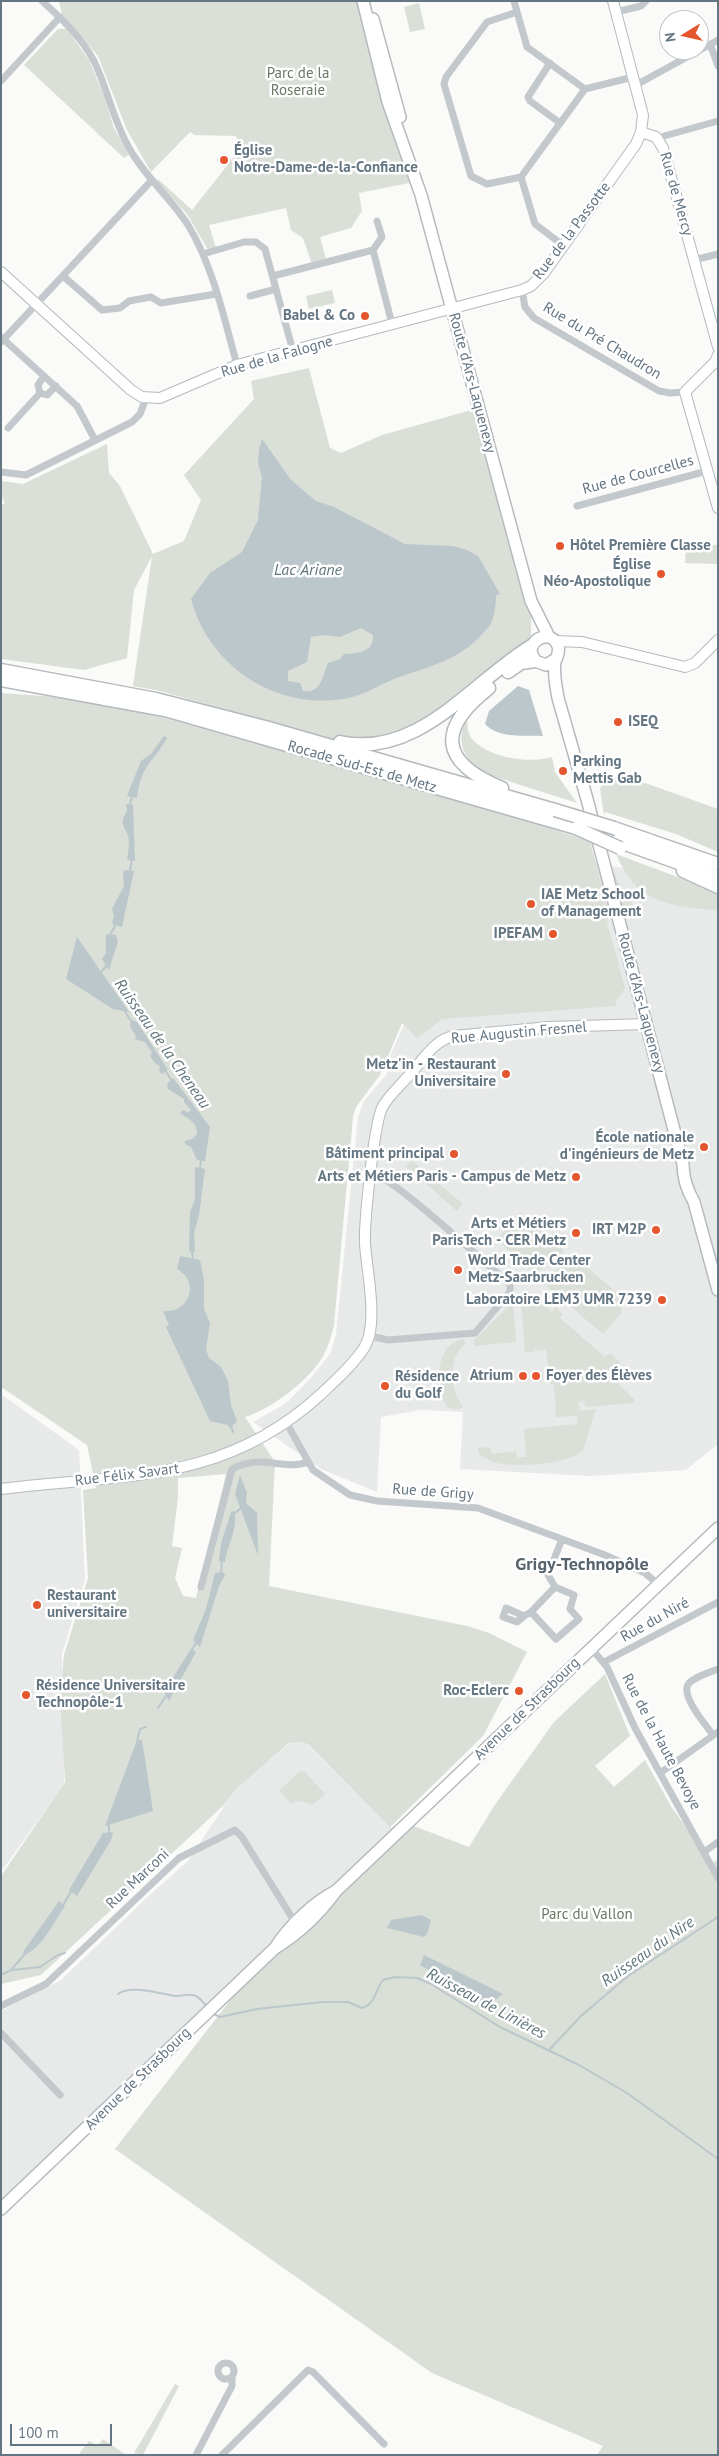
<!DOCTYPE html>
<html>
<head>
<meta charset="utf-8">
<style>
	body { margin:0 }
	#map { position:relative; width:719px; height:2456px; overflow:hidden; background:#fafaf8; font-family:"PT Sans",sans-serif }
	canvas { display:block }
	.frame { position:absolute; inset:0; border:2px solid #657683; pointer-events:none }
	.north { position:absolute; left:659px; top:10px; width:50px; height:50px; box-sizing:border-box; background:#fff; border:1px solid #c1c8cd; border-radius:50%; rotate:261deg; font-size:14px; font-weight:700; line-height:20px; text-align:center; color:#657683 }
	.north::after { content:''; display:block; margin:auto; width:18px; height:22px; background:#e4572e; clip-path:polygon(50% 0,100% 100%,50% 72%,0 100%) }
	.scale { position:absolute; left:10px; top:2424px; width:102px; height:22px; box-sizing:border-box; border:2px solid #657683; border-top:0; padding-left:6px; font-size:15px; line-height:18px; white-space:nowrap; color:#657683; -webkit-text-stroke:4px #fff; paint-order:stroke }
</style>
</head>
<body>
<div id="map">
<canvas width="719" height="2456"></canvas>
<div class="frame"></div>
<div class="north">N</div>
<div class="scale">100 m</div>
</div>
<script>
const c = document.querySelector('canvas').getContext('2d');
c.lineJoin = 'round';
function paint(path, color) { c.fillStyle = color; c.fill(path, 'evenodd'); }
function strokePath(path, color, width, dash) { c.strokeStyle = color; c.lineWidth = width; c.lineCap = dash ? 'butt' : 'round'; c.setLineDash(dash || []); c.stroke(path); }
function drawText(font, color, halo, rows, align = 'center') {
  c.font = font + ' "PT Sans",sans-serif'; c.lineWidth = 5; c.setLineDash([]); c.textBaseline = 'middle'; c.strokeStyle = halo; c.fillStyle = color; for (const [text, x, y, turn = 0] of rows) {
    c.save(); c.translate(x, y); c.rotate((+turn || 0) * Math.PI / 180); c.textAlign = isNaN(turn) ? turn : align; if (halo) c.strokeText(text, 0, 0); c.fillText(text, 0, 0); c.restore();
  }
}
paint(new Path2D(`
	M490,831L577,860L623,868L718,905V1444L686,1470L591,1476L460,1469L463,1412L421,1410L381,1417L377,1492L321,1469L253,1422L285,1404L310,1379L330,1354L336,1334L358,1117L364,1101L387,1074L391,1054Z
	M1,1394L79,1450L85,1579L62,1654L64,1784L1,1872Z
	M302,1742L308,1745L394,1830L1,2207V2011L61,1980L154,1891L188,1861L237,1787L290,1743Z`), '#e8e9e9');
paint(new Path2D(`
	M59,1H360L409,183L359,193L362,211L351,228L320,237L326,259L312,264L303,238L291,230L286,208L209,225L216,248L208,250L187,214L156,181L158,179L192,210L241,148L236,136L195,135L190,132L151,172L127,130L98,56L62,15Z
	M419,3L425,29L410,32L404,7Z
	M58,29H67L89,60L104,96L114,128L129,155L124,158L24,65Z
	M332,290L335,303L309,309L306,296Z
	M309,368L330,448L341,453L382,435L475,409L531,601V646L425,726L350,745L160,691L133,686L152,556L134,590L127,658L84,670L1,659V505L5,503L1,495V481L23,484L107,444L109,473L120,486L153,554L184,541L201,500L184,475L254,399L251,381Z
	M686,544L718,545V564L685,563Z
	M1,693L69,698L161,717L492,810L590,841L609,913L607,922L625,988L616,1001V1006L442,1019L417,1038L402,1023L380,1075L356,1107L353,1117L334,1325C331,1337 328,1348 322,1358C308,1381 270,1410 245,1417L275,1462L269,1586L467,1626L489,1633L527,1652L483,1736L390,1827L309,1745L302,1742L289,1743L237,1788L224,1805L41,1975L1,1984V1876L65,1782L60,1698L64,1655L88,1578L83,1490L96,1488L87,1445L1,1387ZM226,1474L196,1598L183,1596L175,1578L182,1548L172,1546L178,1497V1478Z
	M466,718C469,725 466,732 472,739C489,758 529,764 552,757L555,772L577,803L483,773C463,758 456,742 466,718Z
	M618,776L648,784L718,809V852L676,834L605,812L604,816L600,788L608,778Z
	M616,854L683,879L718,895V910C670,907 636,903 616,854Z
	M608,857L618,882L639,914L622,919Z
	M411,1160L463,1204L457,1211L406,1166Z
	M520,1212L564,1251L557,1258L535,1273L497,1240Z
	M574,1256L623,1298L621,1313L603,1334L542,1282Z
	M528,1291L552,1312L555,1307L563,1314L560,1318L605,1357L610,1353L620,1362L617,1367L626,1374L618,1384L635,1400L634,1403L587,1407L585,1406L583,1400L578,1403L580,1411L596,1409L583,1450C569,1465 511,1468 493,1462C488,1460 484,1457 479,1454L478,1448L489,1447L492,1454L516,1451L517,1457H526L524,1429L578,1424L577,1416L556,1417L554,1384H550L546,1350L535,1351L537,1346L532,1352H525L521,1298Z
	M513,1302L516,1342L474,1346V1340Z
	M463,1339L466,1344C447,1356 450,1390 463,1407C458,1410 454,1409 448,1408C436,1390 433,1344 463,1339Z
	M605,1674L630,1736L595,1766L614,1787L645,1760L672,1808L713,1863L718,1859V2455H597L603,2446L432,2373L115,2149L232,1998L411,1825L469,1847L494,1806L554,1722Z
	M300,1771H304L325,1794L312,1805L302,1801L291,1803L279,1791Z
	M175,2384L179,2386L143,2455L134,2453Z
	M103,2439L126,2455H78L89,2441L98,2446Z`), '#dadfd7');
paint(new Path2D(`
	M262,439L291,480L316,501L334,507L405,544L453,546L467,550L478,556L500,594L496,595C496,604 495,613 492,621C491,626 486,630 483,633C458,662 428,666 394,679C379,685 364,695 348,698C278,712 209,667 191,599L210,573L242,552L258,520L262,477L258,463L259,450ZM361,628L373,635C374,653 357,653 344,654L340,659L328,663C322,676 322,694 303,691L300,683L288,681V671L307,662L311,637L323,635L340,637Z
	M518,686L529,690L543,736C525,735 499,739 485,724L489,711Z
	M164,736L167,738C153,763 141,764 137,798L127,796L141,761L151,754Z
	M126,804L133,805L135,861L127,860C128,854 129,847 129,840C127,827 117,826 127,811Z
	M125,870L134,871L122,927L112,924L114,915L112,909L124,886L123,872Z
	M109,934L116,935L118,941L109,970L102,959L106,953V935Z
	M77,937L129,1012L113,1009L66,979Z
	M131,1020L137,1022L168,1070L162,1074L159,1071L160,1066L155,1063L150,1056L152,1053L145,1042L135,1039L136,1036L130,1026Z
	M173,1078L210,1127L205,1161L197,1160L191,1147L185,1144V1141L192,1139L197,1134C198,1122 189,1120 180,1113L183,1110L188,1113L191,1110L184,1102V1099L168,1089L167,1084Z
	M195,1167L205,1169L199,1215L194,1233L195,1252L189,1251L190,1212L195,1199Z
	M180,1256L200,1260L204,1280V1309L210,1323L206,1350L209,1358L221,1367L228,1381L231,1405L237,1421L230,1428L228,1425L210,1421L166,1327L169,1325L163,1311C189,1314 201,1282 177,1269Z
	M240,1475L247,1493L246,1503L257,1513L258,1555L235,1494Z
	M234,1511C239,1527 227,1546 225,1562L219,1561L221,1544L231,1512Z
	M223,1572L225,1575L219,1586L200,1647L193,1640L206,1609L215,1573Z
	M191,1649L196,1652L169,1701L165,1693L167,1687Z
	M137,1740H142L153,1811L105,1826Z
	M113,1832L111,1840L77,1896L69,1890L103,1833Z
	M59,1901L65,1906C54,1921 43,1948 24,1955L23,1952Z
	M422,1915L431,1920L427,1934L424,1937L387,1928L391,1920Z
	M424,1955L503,1994L489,2005L420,1965Z`), '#bbc7cb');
strokePath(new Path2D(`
	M130,807L132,794
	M130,871L132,859
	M110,935L116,924
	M101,972L107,965
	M124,1010L131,1021
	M165,1070L172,1081
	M200,1169L201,1159
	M192,1250L193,1261
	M231,1426L233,1432
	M234,1514L242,1507
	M221,1574L222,1559
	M192,1650L197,1641
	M158,1708L166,1696
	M137,1742L140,1729L146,1727
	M109,1824V1834
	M63,1905L72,1890
	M12,1970L40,1967L58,1955L65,1953
	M1,1975L11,1970L25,1954
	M118,1994C130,1984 161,1994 176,1996C182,1996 190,1993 196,1996C200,1998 204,2003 207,2007
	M214,2014L220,2017L257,2009L322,2002H348L362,2008C376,2004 375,1990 383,1980L395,1977L417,1978L431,1984L500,2027L579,2065L627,2093L718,2159
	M550,2049L581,2016L628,1976L718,1917`), '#bbc7cb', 2);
const secondary = new Path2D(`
	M641,132L656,137L663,148L718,347
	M1,272L131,390L142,397L160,398L237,365L522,290L531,286L544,273L636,144L641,132L643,115L613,1
	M718,355L715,362L685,392L718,508
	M555,641L582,642L685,667L695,663L718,640
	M1,1489C122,1474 223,1484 320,1395C335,1381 353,1365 364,1348C379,1325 367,1272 365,1244C364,1224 374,1121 383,1106C390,1094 403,1083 412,1072C424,1058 436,1039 454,1036L549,1027L646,1024`);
const primary = new Path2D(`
	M363,1L388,102L421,195L531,601L549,637
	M373,19L400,117
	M556,659L546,665L535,661L531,652C531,637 552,630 558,646C560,652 557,656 555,662C553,673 556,686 558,698L587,799L683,1164C683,1178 687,1190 694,1202L718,1290
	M336,1891L718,1528
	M1,2209L275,1948C298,1934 320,1913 336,1891C313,1903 289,1926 275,1948`);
const highway = new Path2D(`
	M1,670L156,699L265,727L555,810
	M508,672L521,663L535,661
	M1,680L165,710L576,828
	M489,688C437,729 439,762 502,788
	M340,742C418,759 472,682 531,646
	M614,828L718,864
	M617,841L718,877
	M683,871L718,887`);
strokePath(secondary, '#b3babf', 12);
strokePath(primary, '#b5babe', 14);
strokePath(highway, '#b4b9bd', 15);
strokePath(new Path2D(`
	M42,1C62,19 81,37 94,61C107,88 113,119 128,146C144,176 170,197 188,225C213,266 224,318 237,365
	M514,1L527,47L585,89
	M517,12L487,22L446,77L444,84L471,176L487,184L521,177
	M616,12L641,6L646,1
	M710,44L718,66
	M550,63L528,97L530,101L560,123
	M1,81L60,17
	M636,85L718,40
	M660,140L664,136L718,121
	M564,246L535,224L521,177L585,89L633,77
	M373,250L382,237L377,221
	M203,254L244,242H256L265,249L293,351
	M694,260L718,254
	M63,276L102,310L120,308L129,301L151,297L161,303L216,294
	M273,276L373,250L392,324
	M522,290L525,307L534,318L659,391L670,393L685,392
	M250,296L276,289
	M1,337L77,406L95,440
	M1,342L151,181
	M44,376L38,385L40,393L47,395L56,386
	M8,428L40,393
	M1,472L26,475L132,422L140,414L146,398
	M577,506L707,471
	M370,1336L388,1340L475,1333L510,1292V1284C487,1265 393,1177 372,1173
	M286,1422L313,1470L350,1495L377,1501L478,1508L605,1555L645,1573L659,1585
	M201,1587L232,1469C260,1453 285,1471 308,1462
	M555,1587L531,1612L556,1639L579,1619L570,1609L574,1595L555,1587L548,1575L562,1539
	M524,1616L517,1622L503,1617L506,1608L524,1616L531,1612
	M591,1648L607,1667L635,1728L718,1878
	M604,1662L718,1602
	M713,1735C706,1725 679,1695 689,1683C695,1677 710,1672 718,1669
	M660,1773L718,1732
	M704,1852L718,1842
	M1,2006L46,1984L179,1858L235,1830L242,1837L296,1924
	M1,2033L60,2095
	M218 2371a8 8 0 1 1 16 0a8 8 0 1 1-16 0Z
	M196,2455L232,2386V2377
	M222,2455L308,2370L313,2372L384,2444`), '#c3c8cc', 7);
strokePath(secondary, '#fff', 10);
strokePath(primary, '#fff', 11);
strokePath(highway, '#fff', 12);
const highwayBridge = new Path2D(`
	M555,810L614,828
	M576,828L620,848`);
strokePath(highwayBridge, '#b4b9bd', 15, []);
strokePath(highwayBridge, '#fff', 12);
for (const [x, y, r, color] of [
	[224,160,5,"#e4572e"],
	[365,316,5,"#e4572e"],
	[560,546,5,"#e4572e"],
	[661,574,5,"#e4572e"],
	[618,722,5,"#e4572e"],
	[563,771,5,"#e4572e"],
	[531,904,5,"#e4572e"],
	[553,934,5,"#e4572e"],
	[506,1074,5,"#e4572e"],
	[704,1147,5,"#e4572e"],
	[454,1154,5,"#e4572e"],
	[576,1177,5,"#e4572e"],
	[656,1230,5,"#e4572e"],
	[576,1233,5,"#e4572e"],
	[458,1270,5,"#e4572e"],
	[662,1300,5,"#e4572e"],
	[523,1376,5,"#e4572e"],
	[536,1376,5,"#e4572e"],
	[385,1386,5,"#e4572e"],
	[37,1605,5,"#e4572e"],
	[519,1691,5,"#e4572e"],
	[26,1695,5,"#e4572e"]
]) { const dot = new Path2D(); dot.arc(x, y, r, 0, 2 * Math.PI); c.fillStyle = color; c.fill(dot); strokePath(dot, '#fff', 2); }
drawText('15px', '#687a64', '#fff', [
	["Parc de la",298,74],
	["Roseraie",298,91],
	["Parc du Vallon",587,1915]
]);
drawText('bold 15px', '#657683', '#fff', [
	["Église",234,151,"left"],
	["Notre-Dame-de-la-Confiance",234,168,"left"],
	["Babel & Co",355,316],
	["Hôtel Première Classe",570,546,"left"],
	["Église",651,565],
	["Néo-Apostolique",651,582],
	["ISEQ",628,722,"left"],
	["Parking",573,762,"left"],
	["Mettis Gab",573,779,"left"],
	["IAE Metz School",541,895,"left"],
	["of Management",541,912,"left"],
	["IPEFAM",543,934],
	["Metz'in - Restaurant",496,1065],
	["Universitaire",496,1082],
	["École nationale",694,1138],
	["d'ingénieurs de Metz",694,1155],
	["Bâtiment principal",444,1154],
	["Arts et Métiers Paris - Campus de Metz",566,1177],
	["Arts et Métiers",566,1224],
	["ParisTech - CER Metz",566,1241],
	["IRT M2P",646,1230],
	["World Trade Center",468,1261,"left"],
	["Metz-Saarbrucken",468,1278,"left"],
	["Laboratoire LEM3 UMR 7239",652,1300],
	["Atrium",513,1376],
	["Foyer des Élèves",546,1376,"left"],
	["Résidence",395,1377,"left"],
	["du Golf",395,1394,"left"],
	["Restaurant",47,1596,"left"],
	["universitaire",47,1613,"left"],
	["Résidence Universitaire",36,1686,"left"],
	["Technopôle-1",36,1703,"left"],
	["Roc-Eclerc",509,1691]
], 'right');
drawText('15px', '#657683', '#fff', [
	["Rue de Mercy",676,194,74],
	["Rue de la Passotte",572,231,-53],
	["Rue du Pré Chaudron",602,341,31],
	["Rue de la Falogne",277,357,-16],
	["Route d'Ars-Laquenexy",472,383,75],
	["Rue de Courcelles",638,475,-15],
	["Rocade Sud-Est de Metz",362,767,16],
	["Route d'Ars-Laquenexy",641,1003,75],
	["Rue Augustin Fresnel",519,1033,-5],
	["Rue Félix Savart",127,1475,-7],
	["Rue de Grigy",433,1492,4],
	["Rue du Niré",655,1620,-29],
	["Avenue de Strasbourg",527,1709,-44],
	["Rue de la Haute Bevoye",661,1742,62],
	["Rue Marconi",138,1879,-43],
	["Avenue de Strasbourg",138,2079,-44]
]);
drawText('italic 16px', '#60757c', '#fff', [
	["Lac Ariane",308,570],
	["Ruisseau de la Cheneau",162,1044,55],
	["Ruisseau du Nire",648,1952,-35],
	["Ruisseau de Linières",486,2004,28]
]);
drawText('bold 18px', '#57646e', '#fff', [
	["Grigy-Technopôle",582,1565]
]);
</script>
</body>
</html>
